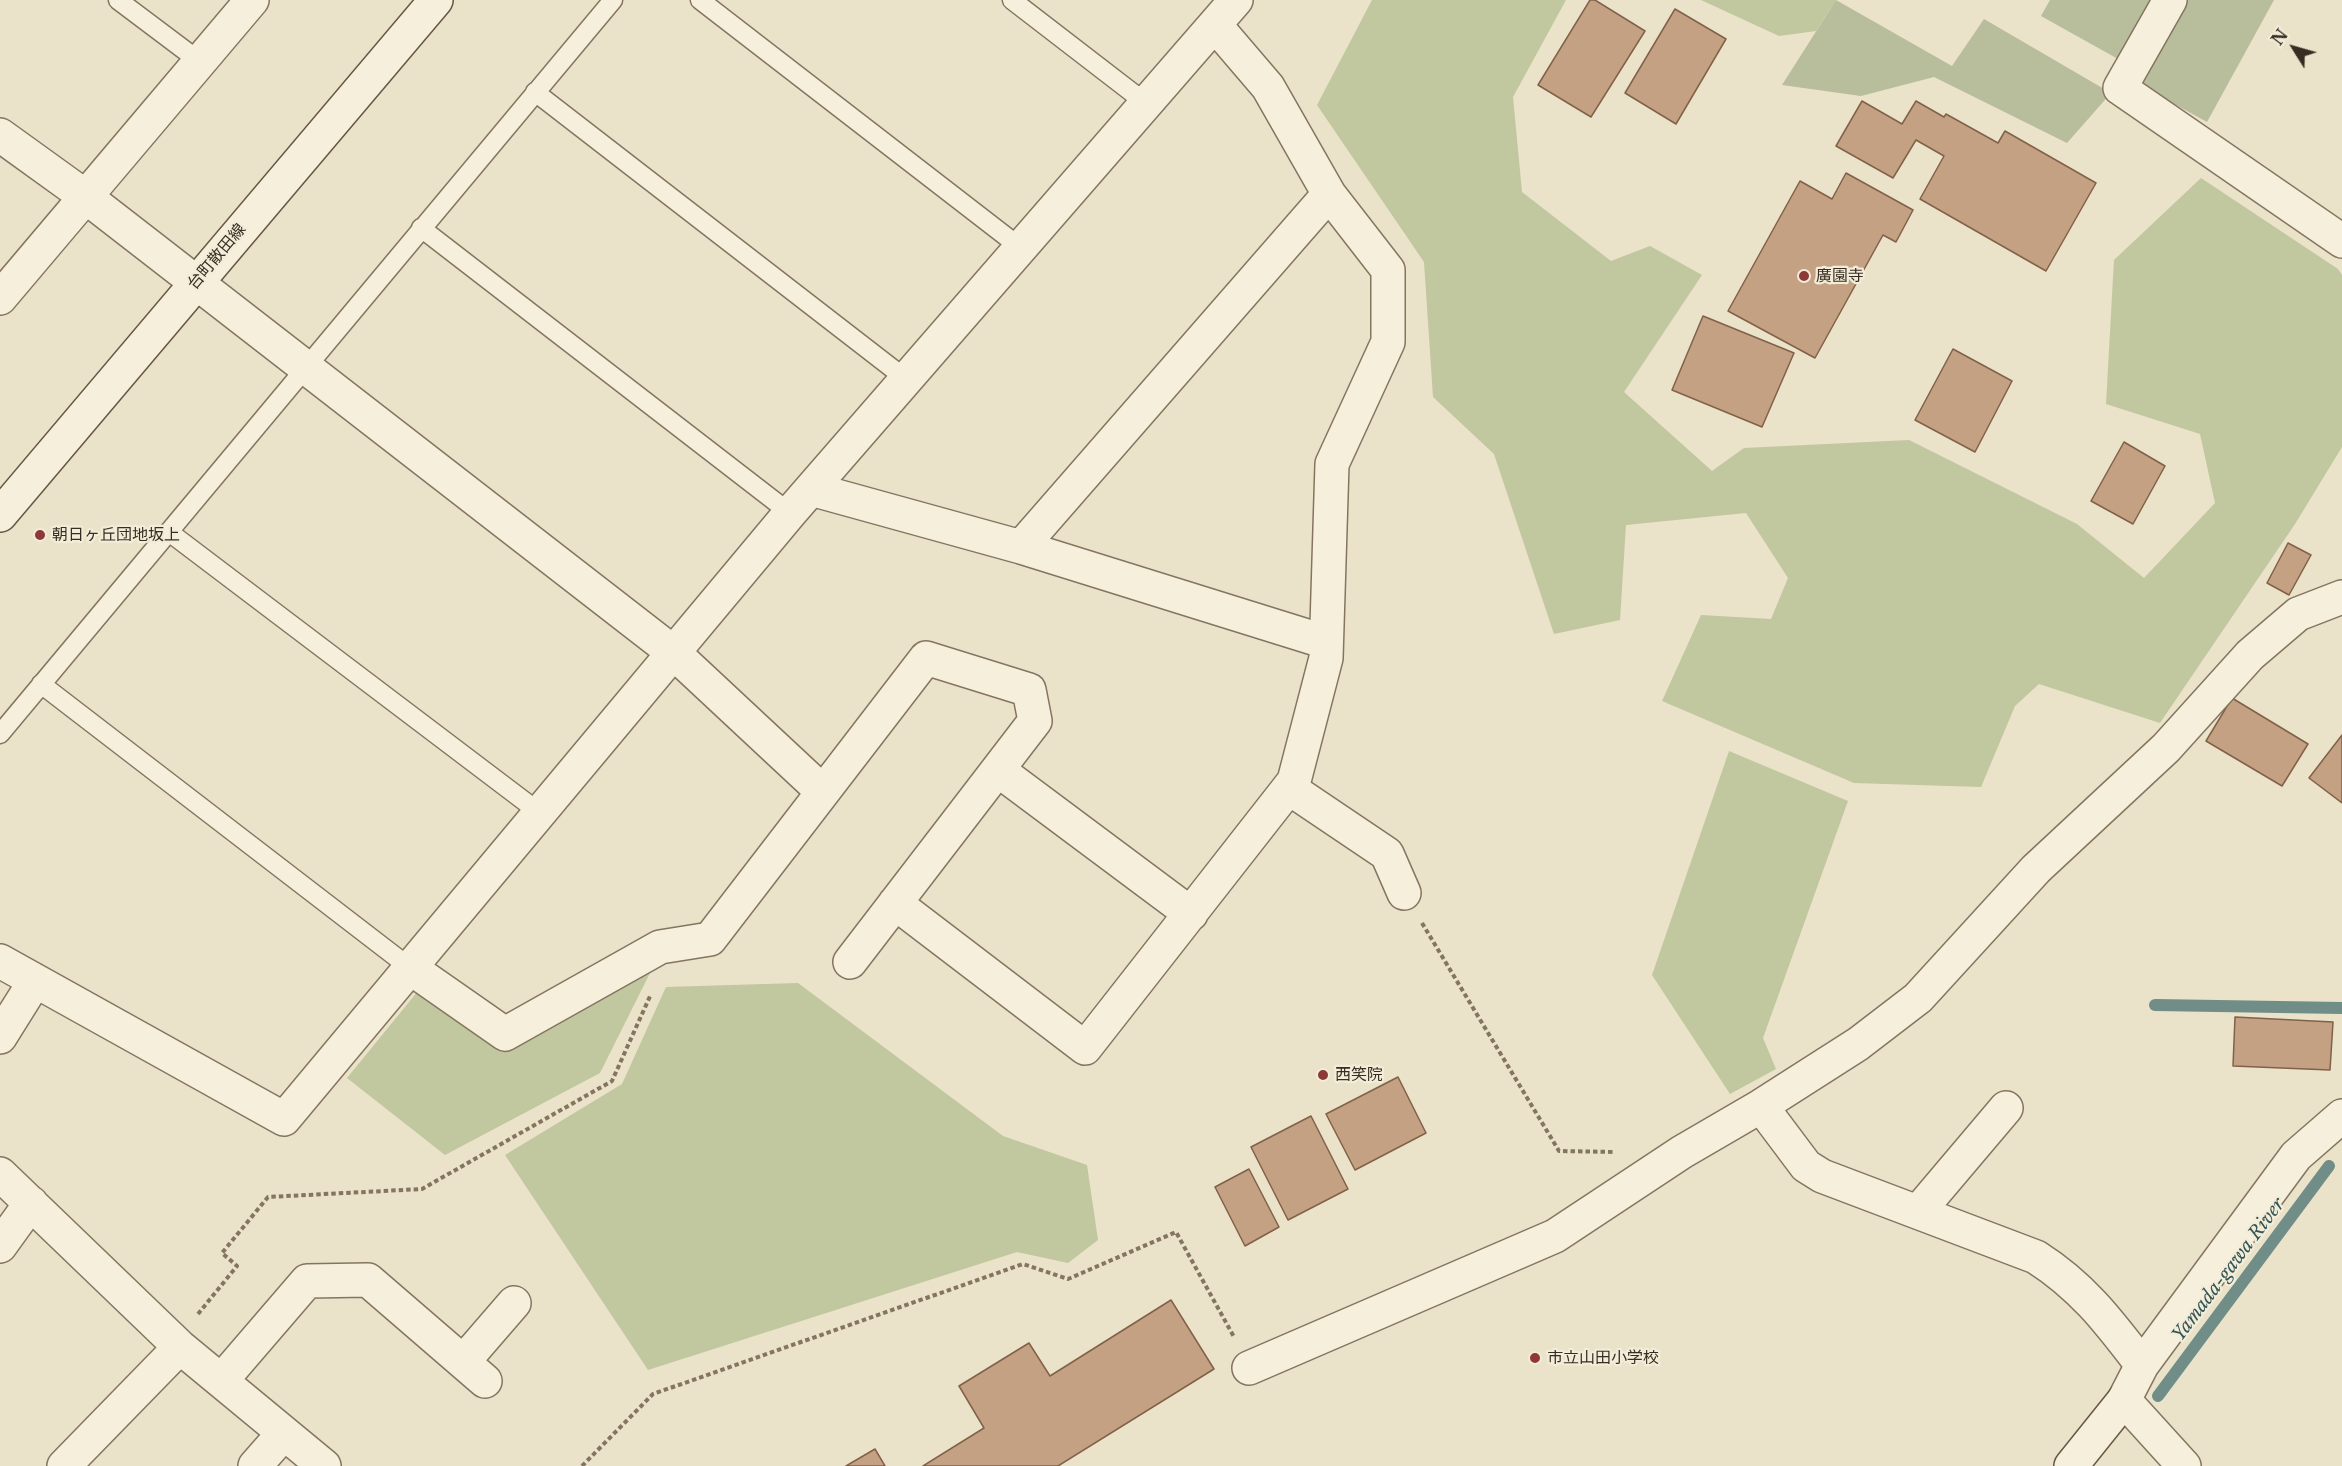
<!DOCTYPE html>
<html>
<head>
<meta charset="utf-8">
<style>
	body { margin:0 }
	#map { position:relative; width:2342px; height:1466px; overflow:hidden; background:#eae2c9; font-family:"Libre Baskerville",serif }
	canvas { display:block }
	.north { position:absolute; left:2264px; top:18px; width:60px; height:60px; -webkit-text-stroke:4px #f2ecd8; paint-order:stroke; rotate:307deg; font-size:16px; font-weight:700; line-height:24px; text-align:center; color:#372d22 }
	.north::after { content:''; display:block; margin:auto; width:21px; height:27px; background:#372d22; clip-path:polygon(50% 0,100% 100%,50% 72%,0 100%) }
</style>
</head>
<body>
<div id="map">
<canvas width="2342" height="1466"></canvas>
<div class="north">N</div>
</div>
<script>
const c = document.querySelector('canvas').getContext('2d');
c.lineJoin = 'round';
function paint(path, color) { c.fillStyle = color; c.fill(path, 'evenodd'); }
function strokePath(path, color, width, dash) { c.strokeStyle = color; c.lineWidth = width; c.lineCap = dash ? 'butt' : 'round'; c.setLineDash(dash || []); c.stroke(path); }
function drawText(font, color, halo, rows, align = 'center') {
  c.font = font + ' "Libre Baskerville","Noto Sans JP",serif'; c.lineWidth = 4.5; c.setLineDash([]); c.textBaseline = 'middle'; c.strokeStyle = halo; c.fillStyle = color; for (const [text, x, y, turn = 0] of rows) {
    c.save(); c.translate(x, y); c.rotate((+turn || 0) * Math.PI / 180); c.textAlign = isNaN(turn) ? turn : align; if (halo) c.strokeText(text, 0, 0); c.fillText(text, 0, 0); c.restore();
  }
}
paint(new Path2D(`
	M1372,0H1566L1513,97L1522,192L1611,261L1650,246L1702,275L1624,392L1712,471L1744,448L1909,440L2077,524L2144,578L2215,503L2200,434L2106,404L2114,260L2201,178L2338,269L2342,275V447L2295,524L2160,723L2039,684L2015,706L1981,787L1854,783L1662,701L1701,615L1771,619L1788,578L1746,513L1626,525L1620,620L1554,634L1494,454L1433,397L1424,262L1317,105Z
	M1701,0H1836L1816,31L1779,36Z
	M1729,751L1848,801L1763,1038L1776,1069L1730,1094L1652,975Z
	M654,965L600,1073L445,1155L347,1078L418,991L501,1049Z
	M798,983L1003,1136L1087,1165L1098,1240L1068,1263L1017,1252L648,1370L505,1155L622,1084L666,987Z`), '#c1c79e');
paint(new Path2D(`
	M1836,0L1952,66L1984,19L2111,93L2067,143L1934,77L1861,96L1782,85Z
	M2050,0H2151L2118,59L2041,16Z
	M2187,0H2274L2207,122L2140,85Z`), '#b8bd9c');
strokePath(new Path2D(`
	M2155,1005L2342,1008
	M2158,1396L2329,1166`), '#718d87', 12);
const building = new Path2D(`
	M1590,0H1595L1645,31L1591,117L1538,85Z
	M1675,9L1726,39L1676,124L1625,93Z
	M1862,101L1902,124L1916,101L1944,117L1946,114L1998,143L2005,131L2096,183L2046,271L1920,199L1944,156L1916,140L1893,178L1836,146Z
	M1846,173L1913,210L1896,242L1883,235L1815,358L1728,311L1800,181L1832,199Z
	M1703,316L1794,353L1762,427L1672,390Z
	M1953,349L2012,381L1975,452L1915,420Z
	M2124,442L2165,466L2133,524L2091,501Z
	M2288,543L2311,555L2289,595L2267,583Z
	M2232,698L2308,744L2282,786L2206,741Z
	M2342,735V803L2309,778Z
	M2235,1017L2333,1022L2330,1070L2233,1066Z
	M1398,1077L1426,1133L1355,1170L1326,1114Z
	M1311,1116L1348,1189L1288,1220L1251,1147Z
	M1249,1169L1279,1227L1245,1246L1215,1187Z
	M1171,1300L1214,1369L1058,1466H923L984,1428L959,1386L1029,1343L1050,1376Z
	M875,1449L885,1466H846Z`);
paint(building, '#c4a183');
strokePath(building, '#816148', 1.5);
const lane = new Path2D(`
	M118,0L199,61
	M700,0L1021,248
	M1012,0L1147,104
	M535,92L906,379
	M421,228L790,513
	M169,532L540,813
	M41,684L409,967
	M0,734L613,0`);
const street = new Path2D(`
	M2170,0L2120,88L2342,241
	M0,135L86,197L674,653L823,792
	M0,298L252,0
	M811,489L1021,547L1326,642
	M1021,547L1329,194
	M998,770L1191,914
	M1289,788L1387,854L1404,893
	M895,903L1085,1048L1294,781L1326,658L1332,464L1388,342V270L1329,194L1268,87L1215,25
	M0,961L284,1119L790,513L1236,0
	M409,967L505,1034L660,947L710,939L926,658L1029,690L1035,721L850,962
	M0,1037L35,981
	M1761,1106L1806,1166L1822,1176L2036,1257C2083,1287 2109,1322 2142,1365
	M0,1174L180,1347L324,1466
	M1918,1212L2006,1108
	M0,1246L31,1203
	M463,1362L514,1303
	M1249,1368L1555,1236L1682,1152L1761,1106L1858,1044L1918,998L2036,869L2166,748L2250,655L2298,614L2342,597
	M221,1381L307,1281L368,1280L485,1381
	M64,1466L180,1347
	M255,1466L284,1433
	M2184,1466L2124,1400L2142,1365L2296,1156L2342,1116`);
const secondary = new Path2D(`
	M0,515L436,0
	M2071,1466L2124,1400`);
strokePath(lane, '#857560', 21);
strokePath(street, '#857560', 36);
strokePath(secondary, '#675643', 36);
strokePath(new Path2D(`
	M1422,923L1559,1151L1615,1152
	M198,1314L237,1266L222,1253L268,1197L422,1189L612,1081L651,994
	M582,1466L653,1394L1023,1264L1068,1279L1176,1232L1234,1337`), '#857560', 4, [4.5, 3]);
strokePath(lane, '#f6efdc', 18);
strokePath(street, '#f6efdc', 33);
strokePath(secondary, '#f6efdc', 33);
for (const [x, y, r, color] of [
	[1804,276,6,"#8d3936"],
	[40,535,6,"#8d3936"],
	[1323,1075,6,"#8d3936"],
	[1535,1358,6,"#8d3936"]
]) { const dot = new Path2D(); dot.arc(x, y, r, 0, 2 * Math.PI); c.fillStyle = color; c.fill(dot); strokePath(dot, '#f2ecd8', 2); }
drawText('16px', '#372d22', '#f2ecd8', [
	["台町散田線",217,257,-50]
]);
drawText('16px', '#372d22', '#f2ecd8', [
	["廣園寺",1816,276],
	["朝日ヶ丘団地坂上",52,535],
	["西笑院",1335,1075],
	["市立山田小学校",1547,1358]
], 'left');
drawText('italic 18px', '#335554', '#f2ecd8', [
	["Yamada-gawa River",2229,1270,-53]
]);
</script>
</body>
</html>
